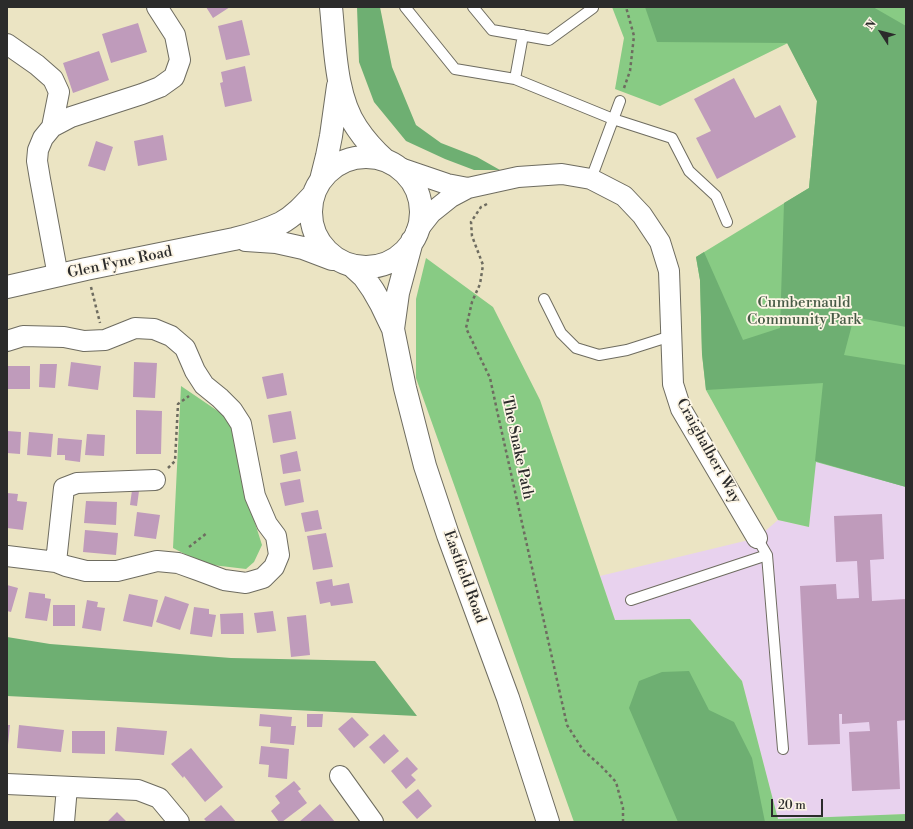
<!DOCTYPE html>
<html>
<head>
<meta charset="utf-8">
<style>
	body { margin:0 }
	#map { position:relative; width:913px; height:829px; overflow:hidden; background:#ebe4c3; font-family:"Libre Bodoni",serif }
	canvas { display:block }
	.frame { position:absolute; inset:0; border:8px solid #2b2b2b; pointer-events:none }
	.north { position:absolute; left:861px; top:12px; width:40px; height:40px; -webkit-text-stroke:3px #fcf5e5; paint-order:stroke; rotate:306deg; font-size:11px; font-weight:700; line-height:16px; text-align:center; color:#2b2b2b }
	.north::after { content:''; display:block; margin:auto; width:14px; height:18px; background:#2b2b2b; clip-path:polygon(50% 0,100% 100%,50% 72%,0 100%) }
	.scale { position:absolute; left:771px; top:799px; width:52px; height:18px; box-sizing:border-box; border:2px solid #2b2b2b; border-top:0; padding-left:5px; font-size:12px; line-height:14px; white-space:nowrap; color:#2b2b2b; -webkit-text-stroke:3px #fcf5e5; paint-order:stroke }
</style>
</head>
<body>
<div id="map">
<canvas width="913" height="829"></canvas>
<div class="frame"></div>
<div class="north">N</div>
<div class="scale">20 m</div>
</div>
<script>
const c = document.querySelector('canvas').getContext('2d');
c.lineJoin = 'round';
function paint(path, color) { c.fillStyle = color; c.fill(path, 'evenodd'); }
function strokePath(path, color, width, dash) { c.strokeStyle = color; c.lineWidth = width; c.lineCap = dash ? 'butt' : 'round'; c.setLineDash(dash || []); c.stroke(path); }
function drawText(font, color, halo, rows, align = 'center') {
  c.font = font + ' "Libre Bodoni",serif'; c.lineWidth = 3.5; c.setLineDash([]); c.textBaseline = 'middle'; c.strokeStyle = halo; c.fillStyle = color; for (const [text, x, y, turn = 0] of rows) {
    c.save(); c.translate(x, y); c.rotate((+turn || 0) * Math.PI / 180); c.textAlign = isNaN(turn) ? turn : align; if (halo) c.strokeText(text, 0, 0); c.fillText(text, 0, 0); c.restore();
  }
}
paint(new Path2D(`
	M815,461L906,484V814L778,820L742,681L690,619L615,620L600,576L757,538L778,520L809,527Z`), '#e8d2ee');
paint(new Path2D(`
	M612,7H906V487L816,462L809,527L778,520L706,390L702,354L700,280L696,257L809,188L817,101L788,43L660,106L615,89L624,38Z
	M426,258L493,307L540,400L615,620L690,619L742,681L778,819L906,814V822H574L416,378V299Z
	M181,386L231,420L248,501L262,545L254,562L246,569L204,564L173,548Z`), '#88cb84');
paint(new Path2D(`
	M357,7H380L392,67L416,125L441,143L477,157L500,170H474L445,159L406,141L374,102L359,62Z
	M645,7H873L906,26V327L854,317L844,355L906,365V487L815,461L823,383L706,390L702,354L700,280L696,257L704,252L743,340L780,328L784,203L809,188L817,101L787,43L657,42Z
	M7,637L50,644L231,658L375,661L417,716L7,696Z
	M689,671L709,710L734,722L752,758L765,822H678L629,708L639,681L662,672Z`), '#6eaf72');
paint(new Path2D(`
	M206,7H230L213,18Z
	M242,20L250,55L226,60L218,26Z
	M138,23L147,52L111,63L102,34Z
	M99,51L109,80L73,93L63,63Z
	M245,66L252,101L225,107L220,83L223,82L221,72Z
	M734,78L755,118L780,105L796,137L717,179L696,138L711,131L694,99Z
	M163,135L167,160L138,166L134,141Z
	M96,141L113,147L105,171L88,166Z
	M71,362L101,366L98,390L68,386Z
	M134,362L157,363L155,398L133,397Z
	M40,364H57L55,388L39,387Z
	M7,366H30V389H7Z
	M283,373L287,395L267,399L262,377Z
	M136,410L162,411L161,454H136Z
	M291,411L296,439L273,443L268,415Z
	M7,431L21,432L20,454L7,453Z
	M29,432L53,434L51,457L27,455Z
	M87,434L105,435L104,456L85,455Z
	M58,438L82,440L80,462L65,460V455H57Z
	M297,451L301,471L283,474L280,455Z
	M300,479L304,502L285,506L280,483Z
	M132,490L139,491L137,506L130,505Z
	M7,493L18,494L17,501L27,502L23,530L7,528Z
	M86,501L117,502L116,525L84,523Z
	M318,510L322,529L305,532L301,513Z
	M137,512L160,515L156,539L134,536Z
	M882,514L884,559L870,560L872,601L906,599V720L897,721L900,789L852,791L849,732L870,731L869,722L842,724V714H839L840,744L808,745L800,586L836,584L837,599L859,598L857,561L836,562L834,516Z
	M85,530L118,533L116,555L83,552Z
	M326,533L333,567L313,570L307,536Z
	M332,579L333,586L349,583L353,603L331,606L330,602L320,604L316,582Z
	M7,585L18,588L11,612L7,611Z
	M29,592L45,594V598L51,599L47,621L25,618Z
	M129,594L158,600L152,627L123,621Z
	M165,596L189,604L180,630L156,622Z
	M87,600L98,602L97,607L105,608L101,631L82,628Z
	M53,605H75V626H53Z
	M194,607L209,609V614L216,615L212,637L190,634Z
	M273,611L276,631L257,633L254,613Z
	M243,613L244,634H221L220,614Z
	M306,615L310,655L291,657L287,617Z
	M260,714L292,717L291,726H296L294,745L270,743L271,727L259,726Z
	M307,714H323L322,727H307Z
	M352,717L369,735L354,748L338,729Z
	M7,725H10L8,745H7Z
	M19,725L64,730L61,752L17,748Z
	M117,727L167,731L164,755L115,751Z
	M72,731H105V754L72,753Z
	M384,734L399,751L384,764L369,747Z
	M261,746L289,749L287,779L268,777L269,765L259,764Z
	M191,748L223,787L205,802L184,776L183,778L171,764Z
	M407,757L418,769L411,775L416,780L406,789L391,771Z
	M294,781L301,789L298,791L307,803L282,822H279L271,811L280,803L275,796Z
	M418,789L432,806L417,819L402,802Z
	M320,804L335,822H299Z
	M221,805L236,822H207L204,819Z
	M117,812L127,822H107Z`), '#bf9bbb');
const service = new Path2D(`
	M405,7L455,69L515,79L613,119L672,138L689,171L716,196L727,222
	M473,7L492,30L549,40L593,8
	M515,79L523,35
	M591,179L620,101
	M544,299L561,333L576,348L599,355L627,350L671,336
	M757,538L767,555L783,749
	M631,600L767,555`);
const minor = new Path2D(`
	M7,44L37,65L53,79L59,92L52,127
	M400,168L447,184L468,188
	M416,232L431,213L451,197L468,188L518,177L562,174L591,179L624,196L642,215L660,242L669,271L673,384L681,409L757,538
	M58,276L40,179L37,161L38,150L43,138L52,127L71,117L142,94L160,87L174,77L180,60L175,35L157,7
	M7,341L23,336L64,337L84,341L105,340L135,328L154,329L171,336L185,348L195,371L204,385L220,398L232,410L241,424L255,496L267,524L276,536L279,555L274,567L263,578L246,583L224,580L200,571L178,563L157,561L117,571H86L66,566L56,562L7,556
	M56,562L64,488L77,483L155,480
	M340,776L373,822
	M7,784L138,790L159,798L179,822
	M64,822L67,787`);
const tertiary = new Path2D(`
	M331,7C335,45 335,96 357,128C365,140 375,151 385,160
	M311 212a55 55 0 1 1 110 0a55 55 0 1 1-110 0Z
	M321,180L327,156L331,136L338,86
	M246,240L276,242L303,248L332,259
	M352,266L364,277L373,290L381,304L393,329L405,388L425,466L448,535L508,698L548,822
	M7,287L86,269L234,239C250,235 266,230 281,223C294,216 304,205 314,194
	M393,329L398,293L412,241`);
strokePath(service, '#6e6c60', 12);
strokePath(minor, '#6e6c60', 22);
strokePath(tertiary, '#6e6c60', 24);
strokePath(new Path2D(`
	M624,88L630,71L634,36L626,7
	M487,204L481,207L471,222L472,236L483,265L480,284L472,302L466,328L490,378L498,415L567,725L583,750L601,766L616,782L623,808V822
	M91,287L100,323
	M168,468L175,461L178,404L189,396
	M189,547L207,533`), '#6e6c60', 2.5, [3, 3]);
strokePath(service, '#fff', 10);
strokePath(minor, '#fff', 20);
strokePath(tertiary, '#fff', 22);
drawText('15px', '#2b2b2b', '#fcf5e5', [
	["Glen Fyne Road",120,263,-12],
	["The Snake Path",517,448,78],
	["Craighalbert Way",708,451,61],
	["Eastfield Road",464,577,70]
]);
drawText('15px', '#475b46', '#fcf5e5', [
	["Cumbernauld",804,303],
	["Community Park",804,320]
]);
</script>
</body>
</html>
